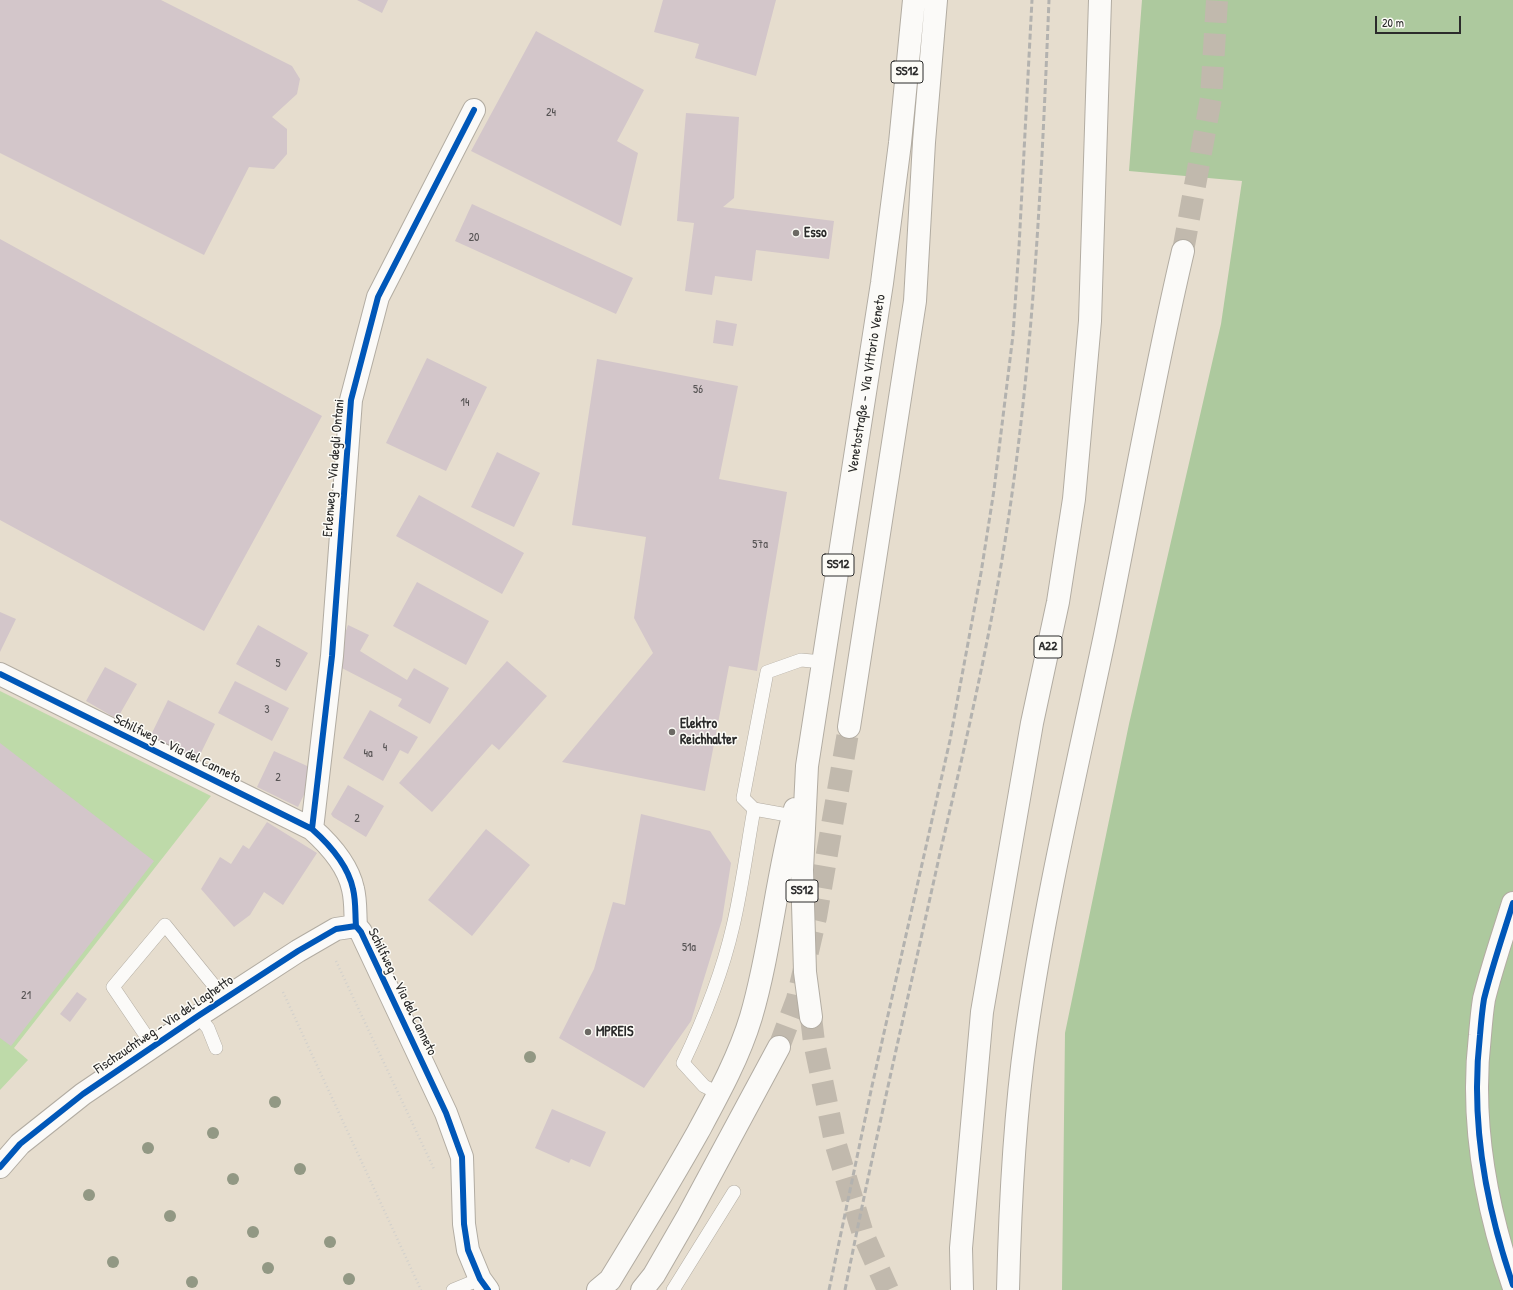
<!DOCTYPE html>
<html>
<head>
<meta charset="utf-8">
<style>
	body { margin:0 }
	#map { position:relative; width:1513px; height:1290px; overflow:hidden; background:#e6ddce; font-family:"Patrick Hand",sans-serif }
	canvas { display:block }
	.scale { position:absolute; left:1375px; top:16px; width:86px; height:18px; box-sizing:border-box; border:2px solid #2b2b2b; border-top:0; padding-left:5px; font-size:12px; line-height:14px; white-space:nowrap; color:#2b2b2b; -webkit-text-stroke:3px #fdfcf7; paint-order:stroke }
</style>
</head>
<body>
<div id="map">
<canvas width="1513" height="1290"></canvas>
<div class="scale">20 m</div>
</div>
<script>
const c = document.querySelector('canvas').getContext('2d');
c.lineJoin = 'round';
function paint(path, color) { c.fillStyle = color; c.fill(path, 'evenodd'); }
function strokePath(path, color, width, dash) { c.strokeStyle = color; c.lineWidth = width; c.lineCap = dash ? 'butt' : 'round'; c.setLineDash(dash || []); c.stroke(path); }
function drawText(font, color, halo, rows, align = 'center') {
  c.font = font + ' "Patrick Hand",sans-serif'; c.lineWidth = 3; c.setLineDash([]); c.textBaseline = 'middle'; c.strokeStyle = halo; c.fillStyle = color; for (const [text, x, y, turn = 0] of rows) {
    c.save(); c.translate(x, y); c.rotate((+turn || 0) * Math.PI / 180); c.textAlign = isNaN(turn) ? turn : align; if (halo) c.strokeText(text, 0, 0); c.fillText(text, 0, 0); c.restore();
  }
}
paint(new Path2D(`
	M0,691L211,796L14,1048L28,1060L0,1090Z`), '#bedaa9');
paint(new Path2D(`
	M1142,0H1513V1290H1062L1065,1033L1129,724L1221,324L1242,181L1129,171Z`), '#adc99e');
paint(new Path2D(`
	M0,0H161L292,66L300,79L297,94L272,117L287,129V154L274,169L249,167L204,255L0,153Z
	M357,0H388L382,13Z
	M663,0H776L756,76L695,58L699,44L654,32Z
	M536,31L644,90L617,141L638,153L621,226L471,151Z
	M686,113L739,117L734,198L723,207L834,221L829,259L756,250L752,281L715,276L712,295L685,291L694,223L677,221Z
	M472,204L633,278L616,314L455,241Z
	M0,239L322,416L204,631L0,520Z
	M716,320L737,324L733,346L713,343Z
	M427,358L487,387L446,471L386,443Z
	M597,359L738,386L719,479L787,492L757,671L729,666L705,791L562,762L653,653L634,618L646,537L572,525Z
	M497,452L540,473L514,527L471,507Z
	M419,495L524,553L502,594L396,536Z
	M417,582L489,621L466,665L393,626Z
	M0,612L16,619L0,652Z
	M258,625L308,653L286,691L236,664Z
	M348,625L369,635L360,651L407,680L414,668L449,688L430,724L398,706L402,699L334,664Z
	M507,661L547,696L499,750L492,744L432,812L399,783Z
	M105,667L137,684L117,719L86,701Z
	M235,681L289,708L272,741L218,713Z
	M168,700L215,724L197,761L150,737Z
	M370,710L418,737L408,754L400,750L383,781L343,758Z
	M0,743L154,861L11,1046L0,1038Z
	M274,751L316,770L298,807L257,787Z
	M348,785L384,806L366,837L333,817L331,814Z
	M641,814L710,831L731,863L722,920L691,1021L644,1088L559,1038L594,969L613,902L625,905Z
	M267,822L317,853L283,905L264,892L250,915L234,927L201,889L220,857L231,864L243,845L249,849Z
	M486,829L530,865L472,936L428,900Z
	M77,992L87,999L70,1022L60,1014Z
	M552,1109L606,1132L590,1167L571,1159L569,1163L535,1148Z`), '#d3c6ca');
strokePath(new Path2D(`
	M811,1017L814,1042L835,1142L863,1234L888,1290
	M779,1047L797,999L816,917L849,727`), '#c1b9ad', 22, [22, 11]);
strokePath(new Path2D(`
	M1183,251L1211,98L1217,0`), '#c1b9ad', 22, [22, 11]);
const lane = new Path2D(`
	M793,816L754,809L743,798L767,672L801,660L823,662
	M198,1016L208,1028L216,1048
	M153,1046L113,987L165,925L224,998
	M718,1093L704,1086L683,1063C704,1019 722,974 733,926C742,888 747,848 754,809
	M453,1290L480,1279
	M673,1290L734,1192`);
const street = new Path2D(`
	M0,674L312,829C330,845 348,865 353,889C356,901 355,914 356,926L361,932L446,1113L462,1157L464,1224L468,1250L480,1279L488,1290
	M312,829L332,656L351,400L378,297L474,110
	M0,1167L20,1144L83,1094L198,1016L298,951L336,929L356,926`);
const secondary = new Path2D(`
	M1513,903C1503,935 1492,967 1484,999C1482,1011 1481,1023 1480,1035C1470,1121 1485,1204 1513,1285`);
const primary = new Path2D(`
	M849,727L915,301L924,142L936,0
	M811,1017L805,972L802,870L807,766L882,283L900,143L914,0
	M598,1290L610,1280C640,1231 670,1182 698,1132C718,1095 739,1057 751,1017C771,949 776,878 795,809
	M642,1290L654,1275L688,1216L779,1047`);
const highway = new Path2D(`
	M962,1290L961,1248L982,1012L1032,723L1058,602L1074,499L1090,321L1100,0
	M1008,1290C1010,1205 1014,1120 1026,1036C1045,902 1077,768 1105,635C1131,507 1153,378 1183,251`);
strokePath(lane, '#b2aca2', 14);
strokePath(street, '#b2aca2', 24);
strokePath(secondary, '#b2aca2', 24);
strokePath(primary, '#b2aca2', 24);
strokePath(highway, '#b2aca2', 24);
strokePath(new Path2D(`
	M336,961L434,1169
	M283,992L421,1290`), '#d2d0cc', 2.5, [1, 3]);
strokePath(lane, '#fbfaf8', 13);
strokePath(street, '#fbfaf8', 22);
strokePath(secondary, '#fbfaf8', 22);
strokePath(primary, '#fbfaf8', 22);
strokePath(highway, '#fbfaf8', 22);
strokePath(new Path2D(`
	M829,1290L872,1086L950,740L981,573L994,490L1013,335L1019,247L1032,0
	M845,1290C874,1144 908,998 940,853C961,763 982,673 998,583C1032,390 1041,195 1049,0`), '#b3b2af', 3, [6, 3]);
strokePath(new Path2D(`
	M0,674L312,829C330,845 348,865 353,889C356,901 355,914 356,926L361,932L446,1113L462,1157L464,1224L468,1250L480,1279L488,1290
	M312,829L332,656L351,400L378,297L474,110
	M1513,903C1503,935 1492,967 1484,999C1482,1011 1481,1023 1480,1035C1470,1121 1485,1204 1513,1285
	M0,1167L20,1144L83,1094L198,1016L298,951L336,929L356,926`), '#0057b8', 6);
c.fillStyle = '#929884';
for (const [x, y] of [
	[530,1057],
	[275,1102],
	[213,1133],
	[148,1148],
	[300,1169],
	[233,1179],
	[89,1195],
	[170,1216],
	[253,1232],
	[330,1242],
	[113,1262],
	[268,1268],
	[349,1279],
	[192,1282]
]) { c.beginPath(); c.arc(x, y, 6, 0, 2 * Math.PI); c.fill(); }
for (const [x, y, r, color] of [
	[796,233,4,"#6c6964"],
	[672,732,4,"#6c6964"],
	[588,1032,4,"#6c6964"]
]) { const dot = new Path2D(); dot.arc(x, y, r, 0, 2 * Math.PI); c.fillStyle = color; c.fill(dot); strokePath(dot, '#fdfcf7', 1.5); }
drawText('12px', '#555253', null, [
	["24",551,113],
	["20",474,238],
	["56",698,390],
	["14",465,403],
	["57a",760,545],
	["5",278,664],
	["3",267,710],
	["4",385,748],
	["4a",368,754],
	["2",278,778],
	["2",357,819],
	["51a",689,948],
	["21",26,996]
]);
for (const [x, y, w] of [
	[907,72,32],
	[838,565,32],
	[1048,647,28],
	[802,891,32]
]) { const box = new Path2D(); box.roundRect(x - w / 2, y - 11, w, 22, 3); c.fillStyle = '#fdfcf7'; c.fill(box); strokePath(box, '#2b2b2b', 1); }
drawText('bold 13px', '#2b2b2b', null, [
	["SS12",907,72],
	["SS12",838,565],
	["A22",1048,647],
	["SS12",802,891]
]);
drawText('bold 14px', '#2b2b2b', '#fdfcf7', [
	["Esso",804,233],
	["Elektro",680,724],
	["Reichhalter",680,740],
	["MPREIS",596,1032]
], 'left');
drawText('14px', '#2b2b2b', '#fdfcf7', [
	["Venetostraße - Via Vittorio Veneto",867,384,-81],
	["Erlenweg - Via degli Ontani",334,468,-85],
	["Schilfweg - Via del Canneto",177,749,26],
	["Schilfweg - Via del Canneto",402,992,64],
	["Fischzuchtweg - Via del Laghetto",164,1025,-34]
]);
</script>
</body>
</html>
